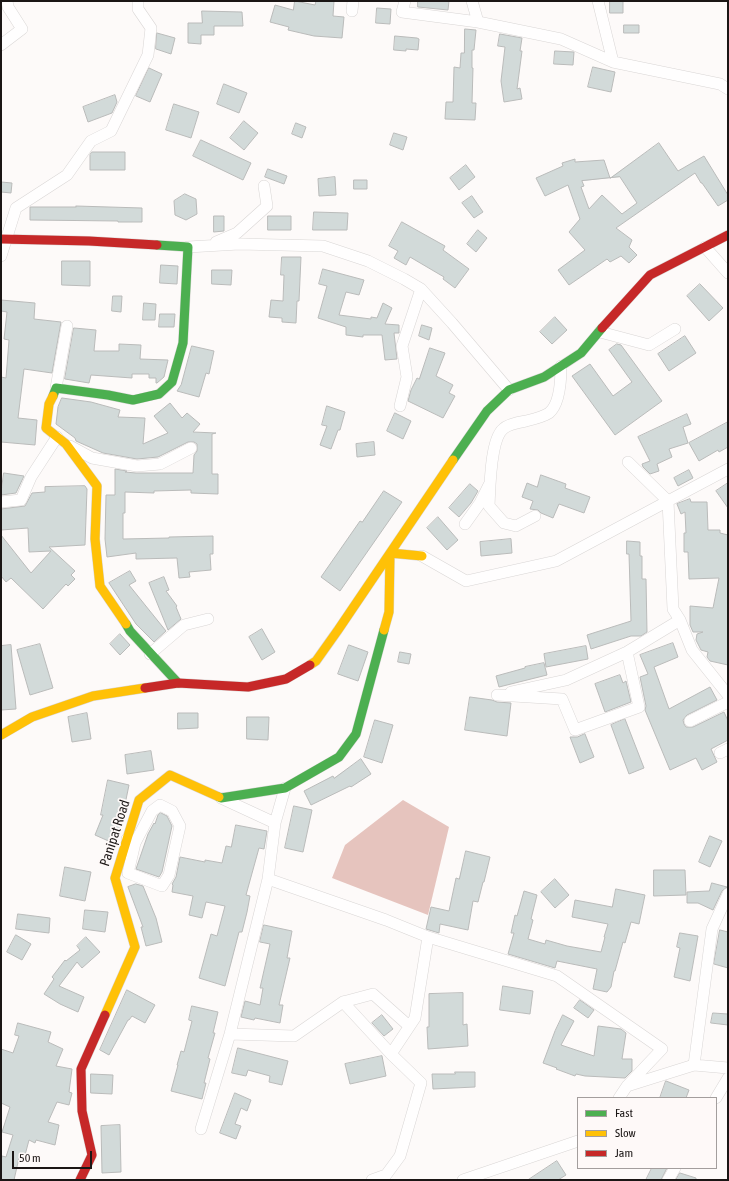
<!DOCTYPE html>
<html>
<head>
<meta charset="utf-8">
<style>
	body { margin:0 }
	#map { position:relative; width:729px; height:1181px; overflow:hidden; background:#fdfaf9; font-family:"Asap Condensed",sans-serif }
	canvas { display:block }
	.frame { position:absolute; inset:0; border:2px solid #1b1615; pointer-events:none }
	.legend { position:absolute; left:577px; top:1097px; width:140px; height:72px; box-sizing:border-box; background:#fef9f8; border:1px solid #a39e9d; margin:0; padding:5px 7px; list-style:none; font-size:12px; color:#1b1615 }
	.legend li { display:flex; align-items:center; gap:8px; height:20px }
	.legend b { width:20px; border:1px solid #a39e9d }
	.scale { position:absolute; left:12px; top:1151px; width:80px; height:18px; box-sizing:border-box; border:2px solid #1b1615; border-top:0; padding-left:5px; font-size:12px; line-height:14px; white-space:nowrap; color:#1b1615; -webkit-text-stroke:3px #fef9f8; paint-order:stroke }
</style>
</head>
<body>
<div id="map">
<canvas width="729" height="1181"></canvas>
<div class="frame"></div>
<ul class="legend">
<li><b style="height:5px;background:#4caf50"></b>Fast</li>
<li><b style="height:5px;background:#ffc107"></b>Slow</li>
<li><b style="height:5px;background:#c62828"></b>Jam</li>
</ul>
<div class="scale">50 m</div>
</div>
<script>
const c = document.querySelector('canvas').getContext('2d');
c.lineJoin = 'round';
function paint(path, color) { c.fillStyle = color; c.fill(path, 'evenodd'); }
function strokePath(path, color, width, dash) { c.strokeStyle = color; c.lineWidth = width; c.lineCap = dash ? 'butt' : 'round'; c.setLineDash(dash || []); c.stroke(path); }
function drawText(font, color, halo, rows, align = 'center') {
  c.font = font + ' "Asap Condensed",sans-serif'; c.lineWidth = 3.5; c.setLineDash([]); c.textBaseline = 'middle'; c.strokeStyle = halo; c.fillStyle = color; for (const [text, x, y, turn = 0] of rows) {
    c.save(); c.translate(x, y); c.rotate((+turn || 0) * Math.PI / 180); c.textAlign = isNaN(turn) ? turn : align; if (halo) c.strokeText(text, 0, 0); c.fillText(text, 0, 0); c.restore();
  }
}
paint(new Path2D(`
	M403,800L449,827L428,915L332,878L345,845Z`), '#e6c4be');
const building = new Path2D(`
	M295,1L315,5L316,1H334L333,16L344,17L342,38L314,36L288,30L289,27L270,22L275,5L293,10Z
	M418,1H449L448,10L418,7Z
	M610,1H623V13H610Z
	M377,8L391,9L390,24L376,23Z
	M202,11L242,12L243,26H214V35H201V44L188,43V23H202Z
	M624,25H639V33H624Z
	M465,29L476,30L474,50H472V68H473L472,103H476L475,120L445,119L446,102H453L454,67L460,68L461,53H464Z
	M157,33L175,38L171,54L156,49Z
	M500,34L522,38L520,51H522L517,89L520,88L522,99L504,102L501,81L505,47L498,46Z
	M395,36L417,38L419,39L418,50L406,49V51L394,50Z
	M555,51L574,52L573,65L554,64Z
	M593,67L615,72L611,92L588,87Z
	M149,68L162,74L150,102L136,96Z
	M224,84L247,93L239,113L217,104Z
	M115,95L117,102L112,113L88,122L83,107Z
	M174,104L199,112L191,138L166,130Z
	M244,121L258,133L244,150L230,138Z
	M296,123L306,127L302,138L292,134Z
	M394,133L407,137L403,150L390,145Z
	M201,140L251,163L243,180L193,156Z
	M659,143L678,171L704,156L728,195V200L718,206L702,183H701L695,173L616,228L632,240L629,247L637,255L629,263L621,256L610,262L607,259L569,285L558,270L585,250L569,232L580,219L568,185L545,196L536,178L563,166L562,163L575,159V162L604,160L610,178ZM620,177L637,203L622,214L602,195L589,209L581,187L584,186L582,181Z
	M92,152H125V170H90V155Z
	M466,165L475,177L459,190L450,178Z
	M268,169L287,176L284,184L265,177Z
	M335,177L336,195L319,196L318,179Z
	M354,180H367V189H354Z
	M1,182L12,183L11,193L1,192Z
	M185,194L196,199L197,214L186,220L175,215L174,201Z
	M472,196L483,212L474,218L462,203Z
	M76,206L142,208V222H118V221L30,220V207H76Z
	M314,212L348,213L347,230H313Z
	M214,216H224V231L214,232Z
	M268,216H291V230H268Z
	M402,222L445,246L443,250L469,269L455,288L443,279L444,277L410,257L406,265L394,258L398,251L389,246Z
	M478,230L487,238L476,252L467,244Z
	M282,257H301L299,301H297L296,323L282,322V318L269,317L271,300L283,301L284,275H281Z
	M62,261H90V286L62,285Z
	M161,265L178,266L177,284L160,283Z
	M323,269L364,280L359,295L346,292L339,315L371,319V317L377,318L383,303L392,308L385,324L399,325V333H394L397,359L385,360L382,335H363V337L346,335V327L318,318L327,286L319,284Z
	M212,270H232L231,285L212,284Z
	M700,284L723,308L709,321L687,296Z
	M113,296H122L121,312L112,311Z
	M1,300L35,303L34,319L61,322L52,373L24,369L18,418L37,420L35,445L1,442V377L6,378L9,340L4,339L7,312L1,311Z
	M144,303L156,304L155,320H143Z
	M160,314H175L174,327H159Z
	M555,317L567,330L552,344L540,332Z
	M422,325L432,328L429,340L419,336Z
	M74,328L96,330L94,351H119V344L141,345L140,359L168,360L164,377L157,383H156V378H149V374H132V378L91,375L89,383L65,379Z
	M685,336L696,353L669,371L658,354Z
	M617,344L621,345L662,401L615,435L572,376L590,364L613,396L632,382L609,350Z
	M192,346L214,351L209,374L206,373L199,397L177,391L181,385Z
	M430,348L445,353L436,376L453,385L449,393L455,396L443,418L408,401L411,390L417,378L419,379Z
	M62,398L91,402L120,410L118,417L145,418L143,444L168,433L154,416L170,403L182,418L187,413L200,424L193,432L216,433L212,434V474H218V494L191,493V490L154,491V493L125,492V513H123V539L169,538V537L213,536V554H210L211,570L189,572L190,577L179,578L177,558L136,559V553L107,557L105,539L106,495H115V469L127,471L125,472L136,473H193L194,455L197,451V444L194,442H188L158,457L137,459L103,453L76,441L75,438L56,424L58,407Z
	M327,406L345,412L340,430H338L331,449L320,445L327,426L322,425Z
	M395,413L411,421L403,439L387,431Z
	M687,414L691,424L683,427L688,443L669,449L672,457L657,464L659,471L650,474L643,467L642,464L650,461L638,437Z
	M728,422V447L719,452L718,450L699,461L689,443Z
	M374,442L375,455L357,457L356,444Z
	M689,470L693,478L678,486L674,478Z
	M4,473L24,476L16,493L1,495Z
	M541,475L566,484L565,488L590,497L584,513L559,504L553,518L541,513L538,510L530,509L533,501L522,497L527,483L537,487Z
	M728,483V508L716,491Z
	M470,484L478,491L471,503L459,517L449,508Z
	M85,486L87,489L85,545L49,547L75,571L71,575L75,579L68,586L66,584L43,609L11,578L6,582L1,576V535L31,573L51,551L29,552L28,528L1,530V509L25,506L32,493L45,492V487Z
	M384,491L402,502L340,591L321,577L360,521L362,522Z
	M690,499L691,502H707L708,530H720V533L728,535V665L710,661L707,657L708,652L701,650L696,640L697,634L703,632H693L690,625V606L713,608L719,578L689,579L688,552H684V533H686L685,512L681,514L677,504Z
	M438,517L458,540L447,550L427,528Z
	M511,539L512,553L481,556L480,542Z
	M627,541L640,542V556H642V579H646L647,632L641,636H631L591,649L587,635L631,621L629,554H627Z
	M130,571L136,581L129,585L166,631L154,642L136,624L109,583Z
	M164,577L169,590L166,591L177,606L176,607L181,619L168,630L149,583Z
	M262,629L275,652L262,660L249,637Z
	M120,634L130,645L120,655L110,644Z
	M673,643L678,657L654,667L669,709L710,687L717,700L687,715L683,720L684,724L686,727H693L724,712L728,721V740L711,749L717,762L702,770L696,758L670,770L645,710L646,706L640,677L648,674L640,655Z
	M40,644L53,688L30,695L17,650Z
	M11,645L16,709L1,710V646Z
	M349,645L368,652L358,681L338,674Z
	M586,646L588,659L546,667L544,654Z
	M400,652L411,654L409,664L398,662Z
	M544,663L547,675L499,687L496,676L525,668V667Z
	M620,675L623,683L626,681L631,702L605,712L595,684Z
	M470,697L492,700L497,702L511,703L507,736L465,730Z
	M87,713L91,739L72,742L68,717Z
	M178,713H198V728L178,729Z
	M247,717H269L268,740L247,739Z
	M625,719L644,768L629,774L611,725Z
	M375,720L393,725L382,763L364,757Z
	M585,734L594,757L580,763L570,737H577Z
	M151,751L154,770L127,774L125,755Z
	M361,759L371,774L351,787L350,786L311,805L304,791L333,776L334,778Z
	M108,780L129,785L121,824L113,843L95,835L103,815H101Z
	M294,806L312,810L303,852L285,848Z
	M161,813L167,816L172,826L162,872L159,877L136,869L148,834L154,823L155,824L158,815Z
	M236,825L267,831L264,849L259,848L246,895L250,896L247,912L242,932H239L225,986L199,978L211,934L217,936L225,906L206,902L202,918L189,915L193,896L172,892L173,885L172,884L176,877L180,857L205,862V860L222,863L226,846L231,847Z
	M710,836L722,841L710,867L699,862Z
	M466,851L490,857L484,882H483L478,902L473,901L468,930L440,924L439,933L426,929L431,907L449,911L456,878L459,879Z
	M65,867L91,872L85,901L60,896Z
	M654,870H685L686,895L654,896Z
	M555,879L569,895L555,908L541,892Z
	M712,883L727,887L722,891L713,910L698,903H687V892L709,891Z
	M136,884L143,886L156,918L162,942L146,946L141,927H143L128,887Z
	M616,889L645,895L639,924L631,922L625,943L623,942L615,971H614L611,987L607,992L593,989L597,969L557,961L555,968L508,954L514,933H511L515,915L517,916L524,891L537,895L531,919L533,920L528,939L545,944L546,940L567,946L601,952L605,937H604L608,924L572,917L575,900L612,907Z
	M85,910L108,912L105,932L83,929Z
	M18,914L50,918L49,933L16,929Z
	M264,925L292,931L287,958H290L279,1005H283L280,1023L255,1018L254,1020L241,1017L245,1001L260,1005L263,988H260L270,944L260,942Z
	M720,930L728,932V968L714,964Z
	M680,933L698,936L690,981L674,977L680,948L677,947Z
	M16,935L31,944L22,960L7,952Z
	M86,937L100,952L82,968L77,962L59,986L84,997L78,1012L60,1004L44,994L54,979L52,977L65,960L66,961L80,950L77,946Z
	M503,986L533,991L530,1014L500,1010Z
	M127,990L155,1005L145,1023L132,1016L129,1020H128L109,1055L100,1050Z
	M463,993V1025L467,1024L468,1046L428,1049L427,1027H429V994Z
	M580,1000L594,1010L588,1018L574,1008Z
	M192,1006L218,1012L213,1033H215L208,1058L210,1059L204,1083H206L202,1099L171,1091L178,1065H177L181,1051L184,1052L192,1021L189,1020Z
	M713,1013L728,1014V1025L711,1023Z
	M382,1015L393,1029L384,1036L372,1023Z
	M563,1015L574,1021L561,1045L594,1056L598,1026L621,1029L626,1033L622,1059H632V1071L625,1078L585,1076L576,1074L575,1076L556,1069L557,1068L543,1063L555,1031Z
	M18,1023L51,1032L48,1042L63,1049L56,1066L72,1069L69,1092L72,1093L69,1105L57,1102L48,1122L59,1125L55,1145L36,1140L35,1143L29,1140L24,1159L19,1158L14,1180H5L1,1179V1161L2,1156L6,1157L13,1135L2,1132L10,1107L1,1103V1049L13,1053L19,1036L15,1035Z
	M238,1048L288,1061L282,1085L269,1082L270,1076L248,1070L246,1076L232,1073Z
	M382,1056L386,1076L350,1084L345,1064Z
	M455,1072H475V1087L433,1089L432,1074H455Z
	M91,1074L113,1075L112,1094L91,1093Z
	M666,1081L689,1090L686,1098H660Z
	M235,1093L251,1100L247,1111L241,1108L235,1124L241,1126L236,1139L220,1133Z
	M120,1125L121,1172L102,1173L101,1126Z
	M557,1161L566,1175L558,1180H528Z
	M652,1168H667L661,1180H646Z
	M680,1173L696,1178V1180H676Z`);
paint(building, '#d2dad9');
strokePath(building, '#babbba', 1);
const street = new Path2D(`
	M405,1L402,12L478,22
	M472,1L478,22L561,39L613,62L720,84L728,89
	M598,1L613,62
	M352,11L353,1
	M1,45L22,29L8,7L7,1
	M216,242L237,233L267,206L264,186
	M188,247L239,244L323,246L368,261L404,279L421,289L452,323L509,390
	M705,247L728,273
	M1,256L16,208L67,175L91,141L111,131L148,55L151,28L138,9V1
	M600,332L649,345L675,329
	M56,388L67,326
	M400,406L407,377L402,346L421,289
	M70,446L92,458L137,466L160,464L191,448
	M728,469L668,501L673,609L680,620L692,650L728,695
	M1,502L21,500L31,477L57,437
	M535,516L516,526L504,523L489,506C490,489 490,440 503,429C508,424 520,422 526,421C534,419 543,417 549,413C560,404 561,379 561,366
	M465,524L480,503L489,485
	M422,556L466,581L556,561L668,501L628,462
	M150,654L184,625L208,619
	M511,692L566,680L627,652L680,620
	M497,695L562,699L575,730L639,707L627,652
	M690,721L728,702
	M720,753L728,749
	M285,788L275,823L268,879L386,920L428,937L557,976L662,1049L627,1086L619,1098
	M221,798L275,823
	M127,839L135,843L152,811L160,805L172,811L180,826L169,875L162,886L128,873L135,843
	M343,1002L373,994L409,1026
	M230,1034L294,1036L343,1002L391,1054L415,1018L428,937
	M694,1065L712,929L728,894
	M627,1086L694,1065L728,1068
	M716,1098L728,1078
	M201,1129L230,1034L268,879
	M372,1180L386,1175L400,1156L421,1083L391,1054
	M463,1180L578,1141
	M668,1180L675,1168`);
const fast = new Path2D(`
	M53,396L56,388L108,395L133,400L159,394L172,382L183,343L188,247L157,245
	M453,460L487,411L509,390L544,377L581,353L602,328
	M126,624L130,631L178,683
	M219,797L221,798L285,788L339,757L356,734L384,630`);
const slow = new Path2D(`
	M53,396L49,404L46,428L66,444L97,486L95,539L100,586L126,624
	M384,630L389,612L390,553L422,556
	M310,665L316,661L338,630L453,460
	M1,735L32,717L93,696L145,688
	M105,1015L135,947L115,878L139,800L170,775L219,797`);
const jam = new Path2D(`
	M1,239L89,241L157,245
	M602,328L650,275L728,235
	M145,688L178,683L248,687L286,679L310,665
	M80,1180L92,1155L82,1111L81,1069L105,1015`);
strokePath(street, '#d9d6d5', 12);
strokePath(fast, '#d9d6d5', 10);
strokePath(slow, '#d9d6d5', 10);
strokePath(jam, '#d9d6d5', 10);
strokePath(street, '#fffefe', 11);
strokePath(fast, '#4caf50', 9);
strokePath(slow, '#ffc107', 9);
strokePath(jam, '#c62828', 9);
drawText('14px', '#1b1615', '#fef9f8', [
	["Panipat Road",115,833,-72]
]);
</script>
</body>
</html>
